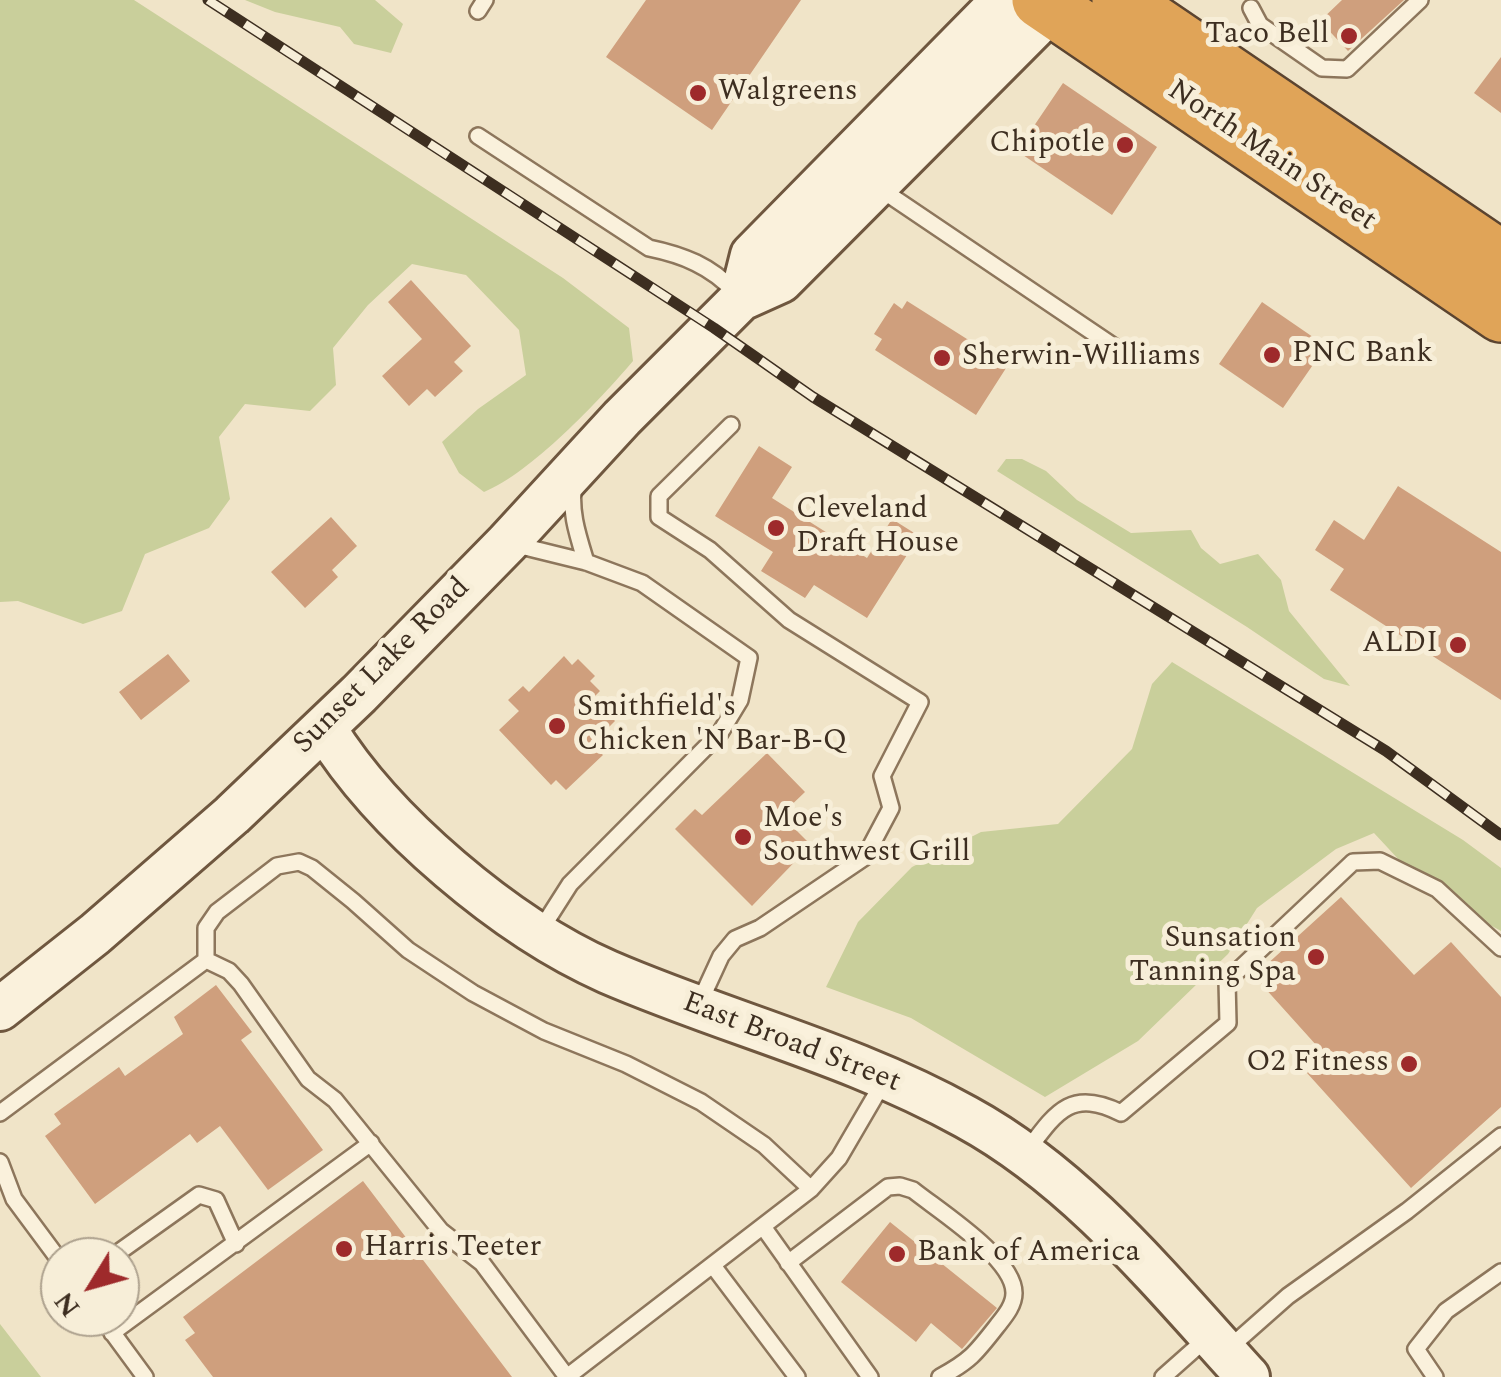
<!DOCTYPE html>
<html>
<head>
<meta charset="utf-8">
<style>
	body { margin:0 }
	#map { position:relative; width:1501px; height:1377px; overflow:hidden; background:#f0e4c8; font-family:Spectral,serif }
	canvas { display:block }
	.north { position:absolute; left:40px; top:1237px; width:100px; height:100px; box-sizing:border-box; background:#f7eed8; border:2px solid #ada18e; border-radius:50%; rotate:233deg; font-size:28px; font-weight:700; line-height:40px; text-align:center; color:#3d2e20 }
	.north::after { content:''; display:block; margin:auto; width:35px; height:45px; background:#9e2a2b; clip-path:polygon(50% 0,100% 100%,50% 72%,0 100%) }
</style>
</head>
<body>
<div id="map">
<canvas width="1501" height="1377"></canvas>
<div class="north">N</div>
</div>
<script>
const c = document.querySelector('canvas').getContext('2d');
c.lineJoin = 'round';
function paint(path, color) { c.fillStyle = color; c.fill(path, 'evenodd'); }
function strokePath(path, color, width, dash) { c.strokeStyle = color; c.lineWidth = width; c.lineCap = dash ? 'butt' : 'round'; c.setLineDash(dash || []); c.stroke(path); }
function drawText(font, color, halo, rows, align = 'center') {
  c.font = font + ' Spectral,serif'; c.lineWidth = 10; c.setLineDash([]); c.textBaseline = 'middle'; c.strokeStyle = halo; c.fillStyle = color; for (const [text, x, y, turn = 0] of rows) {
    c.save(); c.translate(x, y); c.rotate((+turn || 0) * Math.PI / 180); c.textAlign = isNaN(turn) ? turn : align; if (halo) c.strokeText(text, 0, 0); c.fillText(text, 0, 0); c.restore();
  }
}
paint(new Path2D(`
	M0,0H134L563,278L629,328L633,361C600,400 531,473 484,492L459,473L442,442L478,409L526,375L519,330L466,275L412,264L368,305L333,348L336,385L310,411L245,404L219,437L230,499L209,528L145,554L122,611L83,624L18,601L0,602Z
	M245,0H375L403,24L391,53L354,44L340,27L275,12Z
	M1006,459H1022L1046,471L1077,500L1131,533L1191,530L1201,548L1220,564L1258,554L1281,580L1289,611L1350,686L1324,679L1247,627L997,471Z
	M1172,662L1463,840L1501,868V931L1427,890L1374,833L1336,849L1257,908L1228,954L1138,1041L1045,1097L911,1018L826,987L858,922L912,867L981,832L1058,824L1132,749L1152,684Z
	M0,1324L41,1377H0Z`), '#c9cf9b');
paint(new Path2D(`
	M646,0H801L712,130L606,57Z
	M1342,0H1404L1348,51L1320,21Z
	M1501,57V113L1474,93Z
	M1063,83L1157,147L1112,215L1017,151Z
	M411,280L471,346L454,362L463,371L435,397L427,389L409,406L382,376L422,339L388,302Z
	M907,301L1008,365L976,415L875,350L882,339L874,334L894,303L902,309Z
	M1262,302L1326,346L1283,408L1219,364Z
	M759,446L792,467L772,498L867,558L892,519L919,536L867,618L814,585L805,598L761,571L773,552L715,516Z
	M1398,486L1501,552V700L1330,590L1344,569L1315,550L1334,520L1364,540Z
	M331,517L357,546L332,570L338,577L305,608L271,572Z
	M168,654L190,681L141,720L119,692Z
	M564,656L572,665L578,659L595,676L590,681L600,691L593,698L615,721L592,744L603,755L566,790L556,780L551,785L499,730L519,711L508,700L523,686L529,692Z
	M767,753L805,792L781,815L811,845L752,906L675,829L695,809L702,815Z
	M1341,897L1414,975L1451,942L1501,997V1107L1411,1188L1307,1073L1326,1056L1254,976Z
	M216,985L252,1032L241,1040L323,1150L268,1190L220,1126L197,1143L190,1134L95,1204L45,1136L61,1124L54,1114L119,1067L125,1076L183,1034L174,1017Z
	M363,1181L512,1377H213L185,1340L195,1333L183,1317Z
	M890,1222L997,1308L962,1349L931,1323L916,1342L841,1282Z`), '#cf9f7d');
const lane = new Path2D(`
	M1251,8L1260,25L1322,68L1347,69L1420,0
	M478,11L485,0
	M478,136L649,248C683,255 711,266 735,292
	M879,188L1116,348
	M574,483C569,510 578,536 586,562
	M512,549L521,546L586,562L642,583L749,658L740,700L720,733L570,884L540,931
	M206,960V928L217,912L277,866L299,862L312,868L353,901L408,950L473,993L544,1031L626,1064L701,1102L764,1145L811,1189
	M698,1006L721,956L735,939L760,928L865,857L891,808L882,776L920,702L789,620L710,550L659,517V496L731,425
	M0,1113L206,960L229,971L241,984L308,1079L335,1100L441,1231L482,1263L567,1377
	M1027,1151C1056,1112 1071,1088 1121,1113L1228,1023L1227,981L1353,862L1380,861L1437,889L1501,948
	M0,1162L14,1199L60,1261
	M764,1228L870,1377
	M112,1257L199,1195L216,1200L236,1244
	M788,1263L888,1187L900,1186L913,1190C939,1211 1014,1258 1014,1293C1014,1306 1004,1317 997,1326C976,1353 970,1361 940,1377
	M714,1267L797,1377
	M101,1317L145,1377
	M112,1333L371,1143
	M1228,1349L1288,1296L1407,1211L1501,1136
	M567,1377L811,1189L839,1158L884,1081
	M1163,1377L1207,1338
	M1435,1377L1416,1349L1446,1311L1501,1272`);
const secondary = new Path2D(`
	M741,299L752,255L1003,0
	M325,729C383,823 506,927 608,972C726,1023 853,1054 966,1117C1078,1178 1163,1284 1248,1377
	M0,1009L95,934L232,815L359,694L507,543L622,418L741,299L781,281L1061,0`);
const highway = new Path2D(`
	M1040,0L1501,314
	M1120,0L1501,259`);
strokePath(lane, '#8d765c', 20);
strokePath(secondary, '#6f573f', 48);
strokePath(highway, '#5b4430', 60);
strokePath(lane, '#faf1dc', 15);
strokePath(secondary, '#faf1dc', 42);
strokePath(highway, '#e0a458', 55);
const rail = new Path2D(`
	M208,0L714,328L813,397L1386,751L1501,835`);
strokePath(rail, '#3d2e20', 11);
strokePath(rail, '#f7eed8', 8, [22]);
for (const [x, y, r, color] of [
	[1349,36,10,"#9e2a2b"],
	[698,93,10,"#9e2a2b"],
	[1125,145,10,"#9e2a2b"],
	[1272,355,10,"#9e2a2b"],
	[942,358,10,"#9e2a2b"],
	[776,528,10,"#9e2a2b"],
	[1458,645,10,"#9e2a2b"],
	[557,726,10,"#9e2a2b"],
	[743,837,10,"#9e2a2b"],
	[1316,957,10,"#9e2a2b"],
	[1409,1064,10,"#9e2a2b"],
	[344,1249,10,"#9e2a2b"],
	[897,1254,10,"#9e2a2b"]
]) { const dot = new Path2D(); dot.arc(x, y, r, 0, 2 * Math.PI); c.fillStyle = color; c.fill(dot); strokePath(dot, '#f7eed8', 4); }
drawText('30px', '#3d2e20', '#f7eed8', [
	["Taco Bell",1329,36,"right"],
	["Walgreens",718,93],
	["Chipotle",1105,145,"right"],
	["PNC Bank",1292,355],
	["Sherwin-Williams",962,358],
	["Cleveland",796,511],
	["Draft House",796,545],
	["ALDI",1438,645,"right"],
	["Smithfield's",577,709],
	["Chicken 'N Bar-B-Q",577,743],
	["Moe's",763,820],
	["Southwest Grill",763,854],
	["Sunsation",1296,940,"right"],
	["Tanning Spa",1296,974,"right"],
	["O2 Fitness",1389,1064,"right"],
	["Harris Teeter",364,1249],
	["Bank of America",917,1254]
], 'left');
drawText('30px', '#3d2e20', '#f7eed8', [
	["North Main Street",1271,157,34],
	["Sunset Lake Road",383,667,-45],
	["East Broad Street",791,1044,21]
]);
</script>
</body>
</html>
